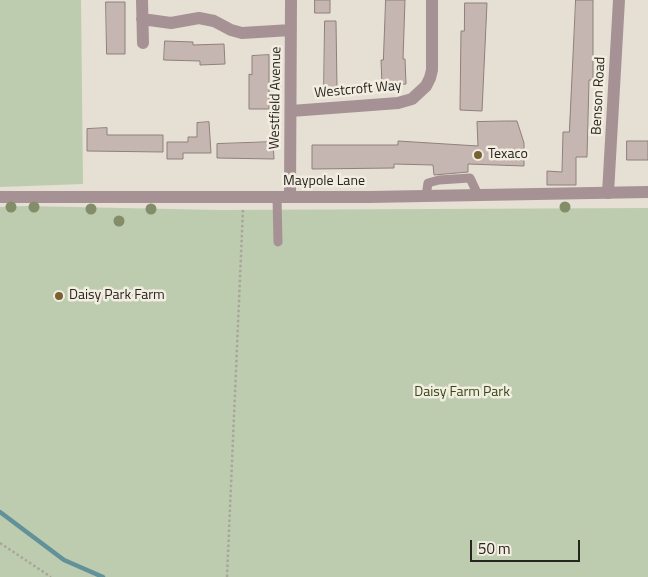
<!DOCTYPE html>
<html>
<head>
<meta charset="utf-8">
<style>
	body { margin:0 }
	#map { position:relative; width:648px; height:577px; overflow:hidden; background:#e5e0d3; font-family:"Titillium Web",sans-serif }
	canvas { display:block }
	.scale { position:absolute; left:470px; top:540px; width:110px; height:22px; box-sizing:border-box; border:2px solid #272520; border-top:0; padding-left:6px; font-size:15px; line-height:18px; white-space:nowrap; color:#272520; -webkit-text-stroke:4px #f2ede0; paint-order:stroke }
</style>
</head>
<body>
<div id="map">
<canvas width="648" height="577"></canvas>
<div class="scale">50 m</div>
</div>
<script>
const c = document.querySelector('canvas').getContext('2d');
c.lineJoin = 'round';
function paint(path, color) { c.fillStyle = color; c.fill(path, 'evenodd'); }
function strokePath(path, color, width, dash) { c.strokeStyle = color; c.lineWidth = width; c.lineCap = dash ? 'butt' : 'round'; c.setLineDash(dash || []); c.stroke(path); }
function drawText(font, color, halo, rows, align = 'center') {
  c.font = font + ' "Titillium Web",sans-serif'; c.lineWidth = 5; c.setLineDash([]); c.textBaseline = 'middle'; c.strokeStyle = halo; c.fillStyle = color; for (const [text, x, y, turn = 0] of rows) {
    c.save(); c.translate(x, y); c.rotate((+turn || 0) * Math.PI / 180); c.textAlign = isNaN(turn) ? turn : align; if (halo) c.strokeText(text, 0, 0); c.fillText(text, 0, 0); c.restore();
  }
}
paint(new Path2D(`
	M0,0H81L83,184L0,187Z
	M25,206L219,210L648,208V577H0V207Z`), '#bdccaf');
strokePath(new Path2D(`
	M0,512L64,560L103,577`), '#62919a', 4.5);
const building = new Path2D(`
	M315,0H330V13H315Z
	M386,0H405L403,59H405L406,84L382,85L381,60H383Z
	M576,0H593V80H589L587,157H576V185H547V171L562,172L563,132H569Z
	M106,2H125V54H107Z
	M465,3H487L482,111L460,110L461,31H464Z
	M325,21H336L337,89H324Z
	M165,41L193,42V45L224,44L225,64L200,65V61L164,60Z
	M269,55V109H249V74L252,75V56Z
	M505,121H517L524,143V166L468,164V172L434,175L433,165L394,164V168L312,169V145H398V141L478,146L477,122Z
	M209,122L211,153H183V159H167V142H188V137H197V123Z
	M107,128V135H163V152L87,151V129Z
	M627,141H648V160H627Z
	M273,142L274,159L217,158V144Z`);
paint(building, '#c5b6b1');
strokePath(building, '#8e807c', 1);
strokePath(new Path2D(`
	M0,543L51,577
	M227,577L243,209`), '#a9a59b', 2.5, [2.5, 2.5]);
strokePath(new Path2D(`
	M426,196L428,183L439,180L470,178L478,195
	M277,197L278,242`), '#a69294', 9);
strokePath(new Path2D(`
	M142,0L143,43
	M142,19L171,23L199,18L214,21L231,30L242,33L291,30
	M291,111L398,103L412,99L426,86L430,78L432,70V0
	M608,193L619,0
	M290,197L291,0`), '#a69294', 12);
strokePath(new Path2D(`
	M0,197H369L648,192`), '#a69294', 12);
c.fillStyle = '#838d6a';
for (const [x, y] of [
	[11,207],
	[34,207],
	[565,207],
	[91,209],
	[151,209],
	[119,221]
]) { c.beginPath(); c.arc(x, y, 5.5, 0, 2 * Math.PI); c.fill(); }
for (const [x, y, r, color] of [
	[478,155,5,"#786232"],
	[59,296,5,"#786232"]
]) { const dot = new Path2D(); dot.arc(x, y, r, 0, 2 * Math.PI); c.fillStyle = color; c.fill(dot); strokePath(dot, '#f2ede0', 2); }
drawText('14px', '#272520', '#f2ede0', [
	["Westcroft Way",358,90,-5],
	["Benson Road",599,96,-87],
	["Westfield Avenue",276,98,-89],
	["Maypole Lane",324,182]
]);
drawText('14px', '#272520', '#f2ede0', [
	["Texaco",488,155],
	["Daisy Park Farm",69,296]
], 'left');
drawText('14px', '#334914', '#f2ede0', [
	["Daisy Farm Park",462,393]
]);
</script>
</body>
</html>
